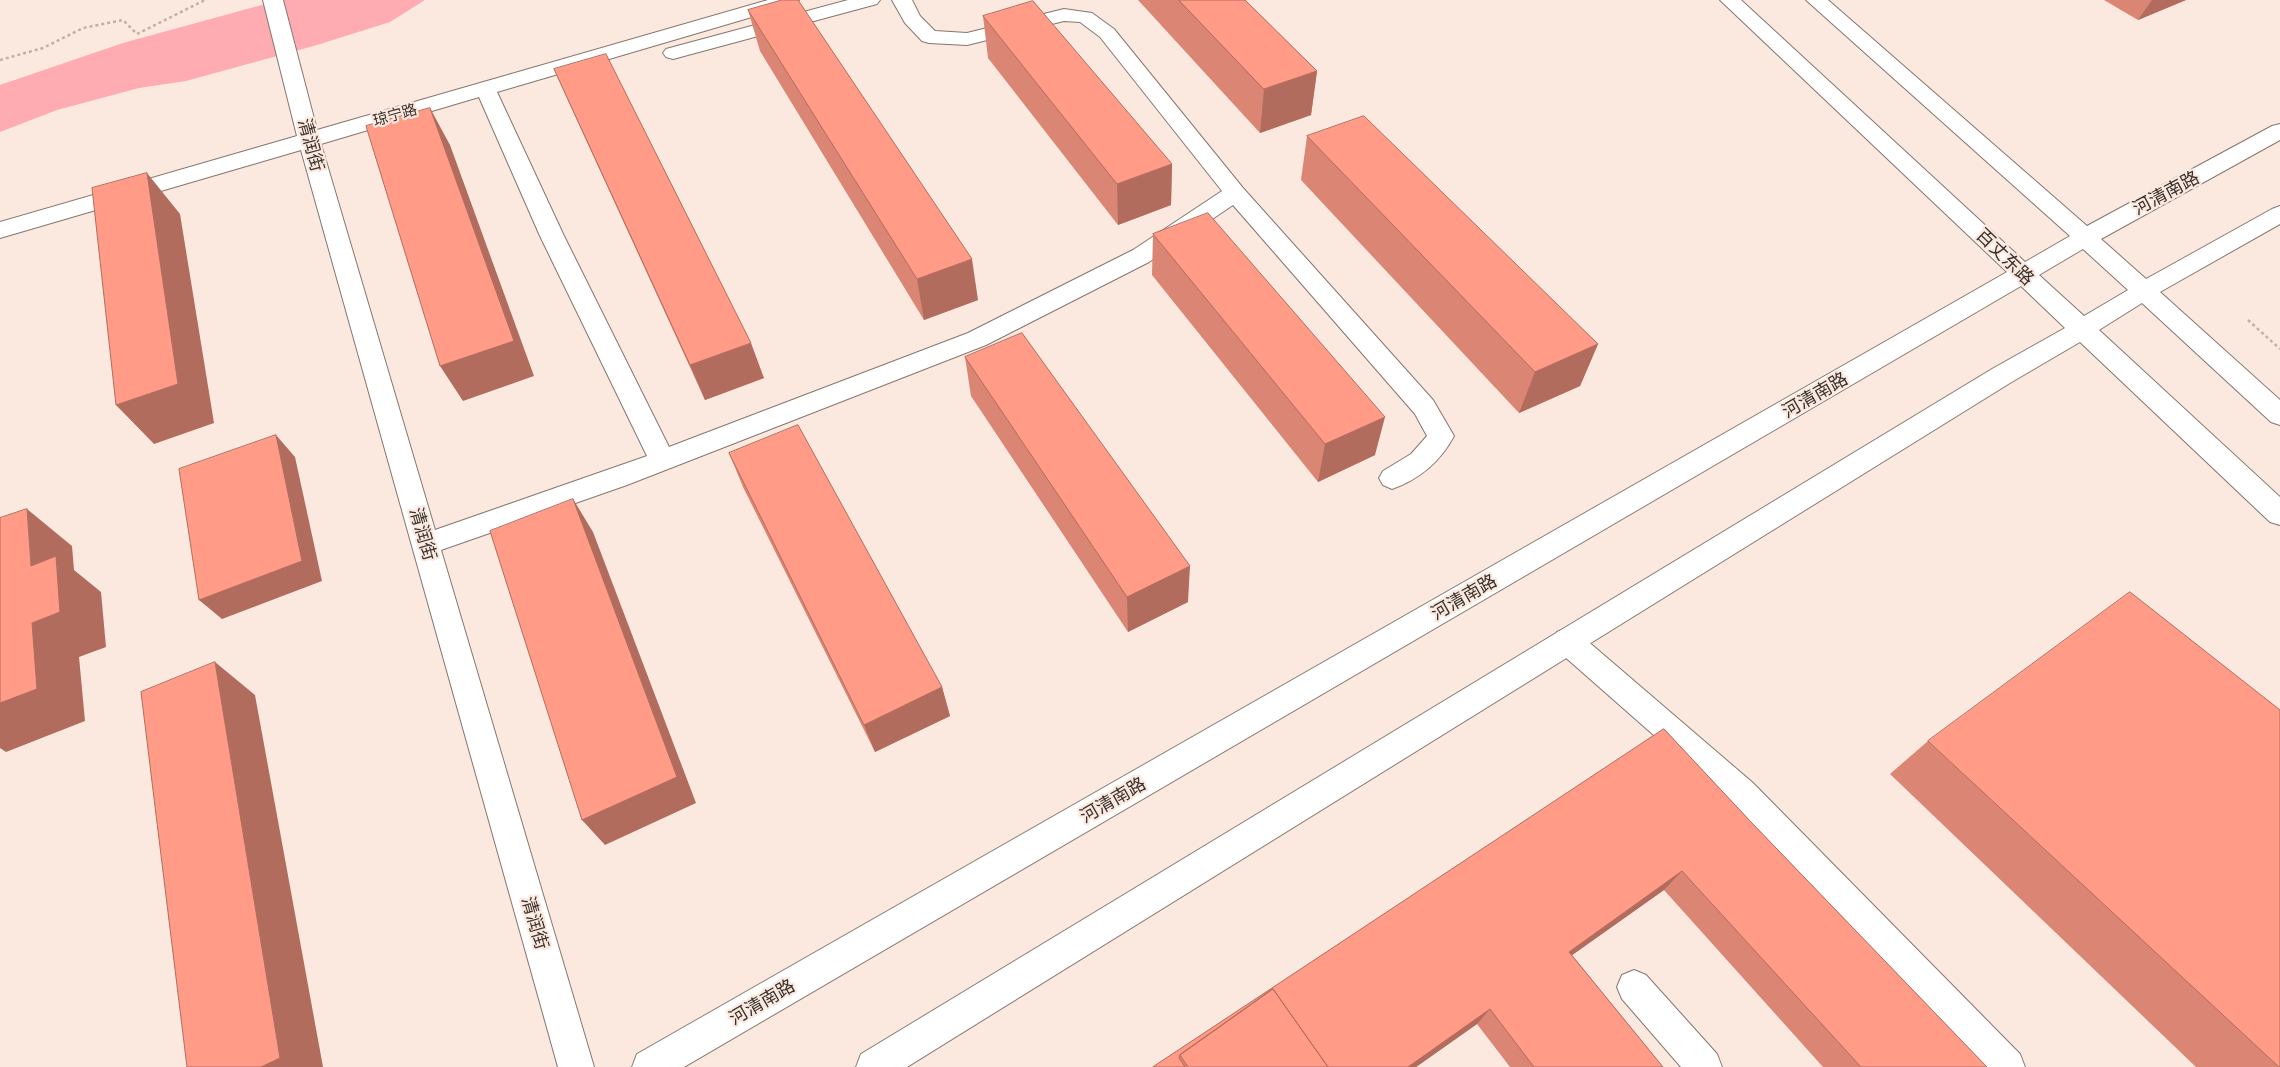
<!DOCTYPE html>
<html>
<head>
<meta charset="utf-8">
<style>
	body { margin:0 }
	canvas { display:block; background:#fbe9df }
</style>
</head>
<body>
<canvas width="2280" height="1067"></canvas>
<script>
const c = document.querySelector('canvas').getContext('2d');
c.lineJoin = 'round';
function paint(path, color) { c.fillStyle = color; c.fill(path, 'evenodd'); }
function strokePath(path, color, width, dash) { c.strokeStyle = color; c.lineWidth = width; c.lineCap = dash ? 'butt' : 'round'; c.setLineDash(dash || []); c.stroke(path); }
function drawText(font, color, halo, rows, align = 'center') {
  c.font = font + ' Commissioner,"Noto Sans SC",sans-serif'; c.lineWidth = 4.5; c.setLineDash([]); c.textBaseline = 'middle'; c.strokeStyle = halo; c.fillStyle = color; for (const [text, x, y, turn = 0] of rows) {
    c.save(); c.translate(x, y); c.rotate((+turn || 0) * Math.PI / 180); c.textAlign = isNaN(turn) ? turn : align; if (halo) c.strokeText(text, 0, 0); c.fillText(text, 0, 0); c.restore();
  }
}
paint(new Path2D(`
	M280,0H425L390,22L317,45L186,81L139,88L57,110L0,132V85L123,43Z`), '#ffabb2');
const minor = new Path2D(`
	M263,0H283L317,130L768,0H799L796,4L497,92L564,236L669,447L968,333L1133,250L1222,191L1100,37L1080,22L1064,21L967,45L929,43L922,41L905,23L892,0H912L920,16L935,31L967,33L1064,9L1092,13L1114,29L1243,188L1433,400L1454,436C1440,462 1420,479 1392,489L1383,485L1379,478L1383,471L1411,454L1427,436L1415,414L1233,205L1149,262L986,345L627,485L441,550L594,1067H558L301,150L0,238V222L297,136ZM479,97L540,236L647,456L435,530L321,144Z
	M848,0H880L877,4L673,59L666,57L663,53L666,49Z
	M1567,628L1577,632L1753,783L2020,1054L2025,1067H1982L1731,803L1557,650L1552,641L1557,632Z
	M1634,970L1646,975L1717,1054L1722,1067H1681L1622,999L1617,987L1622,975Z`);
const major = new Path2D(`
	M1720,0H1741L2025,262L2070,236L1806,0H1828L2087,226L2272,126L2280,124V140L2101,239L2146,279L2272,209L2280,206V224L2160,292L2280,400V425L2271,422L2142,303L2099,330L2280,497V525L2270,522L2080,342L2010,383L907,1067H856L861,1054L1992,369L2065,328L2021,286L684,1067H632L637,1054L2007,272ZM2083,249L2128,290L2084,316L2039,275Z`);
strokePath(minor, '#86766d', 2);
strokePath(major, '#86766d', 2);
strokePath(new Path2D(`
	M0,60L43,48L83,28L123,20L137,34L205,0
	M2248,320L2280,349`), '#bfb0a8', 2.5, [3, 3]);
paint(minor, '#fff');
paint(major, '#fff');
paint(new Path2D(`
	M1138,0H1245L1317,71L1311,115L1260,133Z
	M2104,0H2186L2138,20Z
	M748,10L978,300L924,320L760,51Z
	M983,16L1172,164L1171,205L1118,225L988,58Z
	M554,69L764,378L705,400L570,105Z
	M1307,136L1598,344L1580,386L1519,413L1301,180Z
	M1153,234L1375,455L1318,482L1152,275Z
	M965,357L1188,602L1128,632L971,396Z
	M729,453L942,687L950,716L875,752L743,487Z
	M1664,729L1751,822L1987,1067H1823L1664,890L1572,955L1663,1067H1510L1477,1024L1416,1067H1153Z
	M1928,741L2280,1067H2196L1890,774Z`), '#db8574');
paint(new Path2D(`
	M2152,0H2186L2138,20Z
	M1317,71L1311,115L1260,133L1264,89Z
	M430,108L450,145L534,376L463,401L440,366Z
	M1172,164L1171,205L1118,225L1117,184Z
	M147,173L180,214L214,423L154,444L116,405Z
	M972,259L978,300L924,320L917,279Z
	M751,343L764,378L705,400L690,365Z
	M1598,344L1580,386L1519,413L1535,372Z
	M1385,417L1375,455L1318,482L1325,444Z
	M276,435L295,457L322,581L222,619L199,600Z
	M573,499L593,532L696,803L605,845L582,820Z
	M27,509L72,546L74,570L101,592L106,647L79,657L85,721L6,752L0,748V703L32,623L31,566Z
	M1190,566L1188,602L1128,632L1127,597Z
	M215,662L255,695L323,1067H261Z
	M942,687L950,716L875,752L864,725Z
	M1682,871L1664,890L1554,968L1569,952Z
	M1490,1009L1477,1024L1416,1067H1408Z`), '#b26c5e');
const building = new Path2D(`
	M782,0H798L972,259L917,279L748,10Z
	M1179,0H1245L1317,71L1264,89Z
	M1033,1L1172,164L1117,184L983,16Z
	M606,54L751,343L690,365L554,69Z
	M430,108L514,341L440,366L366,126Z
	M1364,116L1598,344L1535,372L1307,136Z
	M147,173L178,384L116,405L92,188Z
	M1208,213L1385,417L1325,444L1153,234Z
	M1022,333L1190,566L1127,597L965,357Z
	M798,425L942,687L864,725L729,453Z
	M276,435L302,561L199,600L179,469Z
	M573,499L677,777L582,820L490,531Z
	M27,509L31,566L56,556L60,612L32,623L37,689L0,703V518Z
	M2130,592L2280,710V1067H2279L1928,741Z
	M215,662L280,1058L261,1067H187L141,692Z
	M1664,729L1751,822L1987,1067H1861L1682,871L1569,952L1663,1067H1534L1490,1009L1408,1067H1328L1273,989L1180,1055L1179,1058L1185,1067H1153Z
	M1273,989L1328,1067H1188L1180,1055Z`);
paint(building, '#ff9b87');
strokePath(building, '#b26c5e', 1);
drawText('15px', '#38312d', '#fbe9df', [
	["琼宁路",395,115,-16]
]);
drawText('18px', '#38312d', '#fbe9df', [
	["清润街",311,145,75],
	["河清南路",2166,193,-28],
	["百丈东路",2005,257,44],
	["河清南路",1815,395,-30],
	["清润街",423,534,74],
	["河清南路",1464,597,-30],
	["河清南路",1113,800,-30],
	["清润街",535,923,74],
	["河清南路",762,1002,-30]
]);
</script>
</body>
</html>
